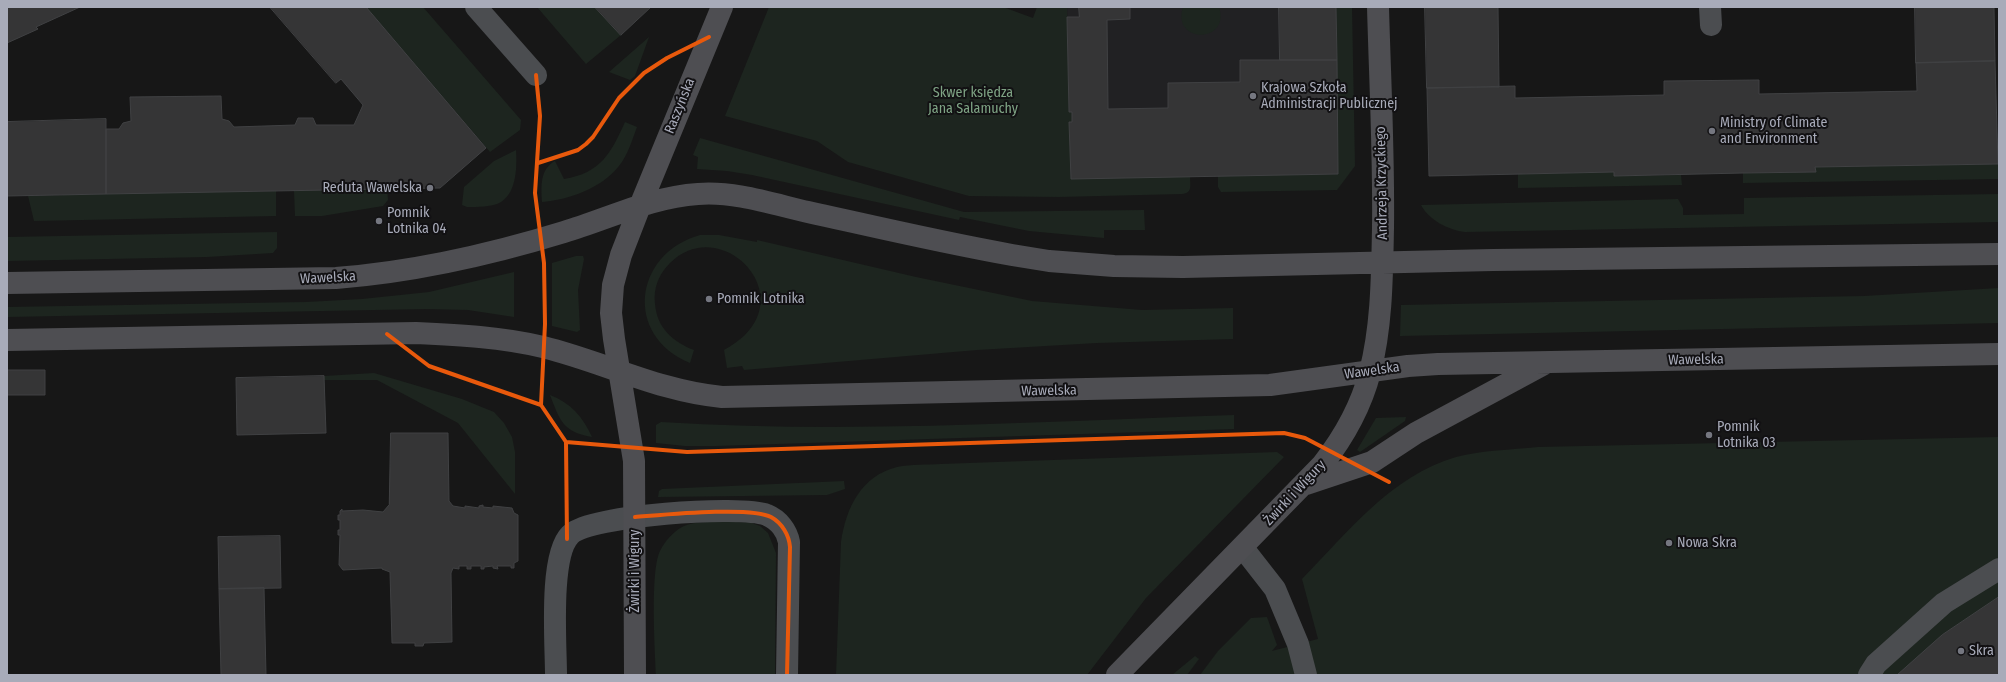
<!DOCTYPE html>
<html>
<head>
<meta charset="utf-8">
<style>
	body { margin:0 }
	#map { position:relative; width:2006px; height:682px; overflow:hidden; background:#171717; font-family:"Fira Sans Condensed",sans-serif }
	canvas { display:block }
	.frame { position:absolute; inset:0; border:8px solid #a8abb9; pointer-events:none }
</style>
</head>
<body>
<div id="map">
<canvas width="2006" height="682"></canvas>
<div class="frame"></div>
</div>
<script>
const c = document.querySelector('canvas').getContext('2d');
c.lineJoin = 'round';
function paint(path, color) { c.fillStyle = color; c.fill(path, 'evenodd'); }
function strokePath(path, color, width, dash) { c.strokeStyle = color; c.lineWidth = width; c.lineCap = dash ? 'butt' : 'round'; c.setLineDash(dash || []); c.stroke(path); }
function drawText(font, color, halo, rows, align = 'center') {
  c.font = font + ' "Fira Sans Condensed",sans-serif'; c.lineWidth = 4; c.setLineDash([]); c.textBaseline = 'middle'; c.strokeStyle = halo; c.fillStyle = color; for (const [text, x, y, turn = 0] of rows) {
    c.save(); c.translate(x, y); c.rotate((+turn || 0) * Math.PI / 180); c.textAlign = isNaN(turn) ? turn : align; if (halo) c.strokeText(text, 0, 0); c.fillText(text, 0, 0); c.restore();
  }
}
paint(new Path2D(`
	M1067,7H1336L1338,174L1071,179L1069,122H1072L1069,112Z`), '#212123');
paint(new Path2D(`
	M366,7H423L521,120L520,130L490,152Z
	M537,7H595L621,35L586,64Z
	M769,7H1003L1033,18L1037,7H1067L1069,112H1072V122H1069L1071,178L1190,176C1190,185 1193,193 1182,194L1059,197L969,196L848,162L817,141L725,116Z
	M1183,7H1219C1231,44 1171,44 1183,7Z
	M1336,7H1352L1355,166L1337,190L1221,192L1218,187V176L1338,174Z
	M649,37L635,76L630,80L609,72Z
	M625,122L637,127C632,140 628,155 619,166C602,188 568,200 542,202C541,186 540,169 555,161L564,179C601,173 611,153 625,122Z
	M700,138L964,212L1144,210L1145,230H1104V238L1029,231L960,217L959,220L752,175L727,171L697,169L698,157L693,155Z
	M516,150C517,166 517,192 501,202C493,207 476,207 467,207L462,205L464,187L494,161Z
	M1999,164V179L1743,183V173L1815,172V167Z
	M1614,172L1615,176L1681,175L1682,185L1518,188V174Z
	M387,188L388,200L383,206L322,216H295L294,191Z
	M248,190V192L276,191V216L34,221L28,196Z
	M1999,194V222L1465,232C1448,230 1429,220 1421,205L1678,199L1683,208V215L1744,214V198Z
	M277,232V248L273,253L207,257L7,261V237Z
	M700,235H719L757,242V240L916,277L1032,301L1142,310L1233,308V339L1097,343L977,350L744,370L742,366L727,368L724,350C811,304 723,210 670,263C659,274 653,288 655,304C657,328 673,342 694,350L690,363C624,336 633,254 700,235Z
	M576,256H583L584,259L578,290L580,330L577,332L552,326V263Z
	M514,272V317L468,310L427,309L7,317V307L306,302L362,299L429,292Z
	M1999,288V323L1400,336L1401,305L1864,296Z
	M374,373L462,399L494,412L504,423L512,437L515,452V494L458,423L377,380H324V376Z
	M550,395C571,403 583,417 592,437C563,432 560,421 550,395Z
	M1234,415V429L716,446H685L656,443V425L661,422C852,434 1043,421 1234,415Z
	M1406,417L1405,421L1360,452L1357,450L1376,418Z
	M1999,437V675H1200L1218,651L1251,618L1267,617L1277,645L1272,651L1318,639L1302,579C1348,532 1391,476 1456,457C1482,450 1511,450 1538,447Z
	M1277,452L1284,457L1146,598L1087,675H836L841,542C846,508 861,476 897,467C911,464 927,465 941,464Z
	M844,481L845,489L827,495L658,497L659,491L662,489Z
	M749,522L760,526L768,533L776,553L775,675H656C655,649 650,571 660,551C665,541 673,532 682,527C697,519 732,523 749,522Z
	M1195,656L1199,659L1187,675H1172Z`), '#1d251f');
const building = new Path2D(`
	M7,7H80L36,27L38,29L7,43Z
	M270,7H366L486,148L440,188L106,194V129H119L123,123L131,121L130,97L221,96L222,119L229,121L234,127L295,125L298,118H313L316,125H354L363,105L341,79L336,83Z
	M595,7H651L621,35Z
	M1079,7H1130V19L1107,20L1108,109L1168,108V83L1240,82V60H1337L1338,174L1071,179L1069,122H1072V112H1069L1067,17H1079Z
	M1279,7H1336L1337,60H1280Z
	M1425,7H1498L1499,87L1427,88Z
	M1915,7H1994L1995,61L1916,63Z
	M1995,61L1998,164L1815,167L1816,172L1743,173L1614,176V172L1429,176L1427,88L1515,86V98L1664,95V81L1759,80V94L1917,91L1916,63Z
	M106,119V194L7,196V122Z
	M7,370H45V395H7Z
	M324,376L326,433L237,435L236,378Z
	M391,433H448L449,501L453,506L465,508V506L479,508V506L483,505V507L493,508V506L512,508L514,513L518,515V561L514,563V568H511V566H497L498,569L493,568V566L484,567V569H481V566H471V569H467V566H459V569L453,568L451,573L452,642L424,643L423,646H415V643H392L390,572L382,569V568L343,570L339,565L340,535H338V530H340V520H338V515H340V511L342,509V511L363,510L383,512L389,505Z
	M280,536L281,588L219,589L218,537Z
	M264,588L266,675H221L219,589Z
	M1999,597V675H1897L1942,635Z`);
paint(building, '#353536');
strokePath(building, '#404143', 1);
strokePath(new Path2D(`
	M476,7L536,75
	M1710,7L1711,25
	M1243,548L1275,589L1298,644L1306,675
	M556,675C556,644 549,556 570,535C589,515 741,505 767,515C779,520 787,531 789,542L787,675
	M1869,675L1876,664L1944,603L1999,569`), '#4b4d50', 22);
strokePath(new Path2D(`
	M7,283L336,278C414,272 489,255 564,232C608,219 651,197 698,194C734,191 773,204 808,212C876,227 944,243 1012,255L1049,261L1114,266L1183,267L1493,260L1999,254
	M7,340L416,333C459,335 501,337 543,347C604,362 658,391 722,397L1270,385L1408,366L1438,364L1999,354
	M1306,484L1372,462L1416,433L1544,364
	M635,675L634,461L614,339L611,313L613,285L621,255L640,206L722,7
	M1117,675L1322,465C1344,437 1361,407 1370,372C1382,325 1382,276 1383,228C1384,154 1380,81 1378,7`), '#4e4e52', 22);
strokePath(new Path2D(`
	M536,75L540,116L535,193L544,263L545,324L541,405L566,442L567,539
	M538,163L578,150L586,144L593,137L619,98L644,73L667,58L709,37
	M387,334L429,366L541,405
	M566,442L687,452L1284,433L1305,438L1389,482
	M635,517C662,515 751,506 771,517C782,523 789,535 790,547L787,675`), '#e8590c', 4);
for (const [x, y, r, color] of [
	[1253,96,4,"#757780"],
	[1712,131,4,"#757780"],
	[430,188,4,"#757780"],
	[379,221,4,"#757780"],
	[709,299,4,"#757780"],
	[1709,435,4,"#757780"],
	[1669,543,4,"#757780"],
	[1961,651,4,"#757780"]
]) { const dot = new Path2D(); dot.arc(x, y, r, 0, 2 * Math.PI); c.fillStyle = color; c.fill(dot); strokePath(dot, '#121113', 1.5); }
drawText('14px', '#a8abb9', '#121113', [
	["Krajowa Szkoła",1261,88],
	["Administracji Publicznej",1261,104],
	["Ministry of Climate",1720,123],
	["and Environment",1720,139],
	["Reduta Wawelska",422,188,"right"],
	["Pomnik",387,213],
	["Lotnika 04",387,229],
	["Pomnik Lotnika",717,299],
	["Pomnik",1717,427],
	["Lotnika 03",1717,443],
	["Nowa Skra",1677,543],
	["Skra",1969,651]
], 'left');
drawText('14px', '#7fa485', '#121113', [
	["Skwer księdza",973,93],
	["Jana Salamuchy",973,109]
]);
drawText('14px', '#a8abb9', '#121113', [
	["Raszyńska",680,106,-68],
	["Andrzeja Krzyckiego",1382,183,-91],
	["Wawelska",328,278,-3],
	["Wawelska",1696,360,-1],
	["Wawelska",1372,371,-8],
	["Wawelska",1049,391,-1],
	["Żwirki i Wigury",1295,493,-47],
	["Żwirki i Wigury",635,571,-90]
]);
</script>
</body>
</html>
